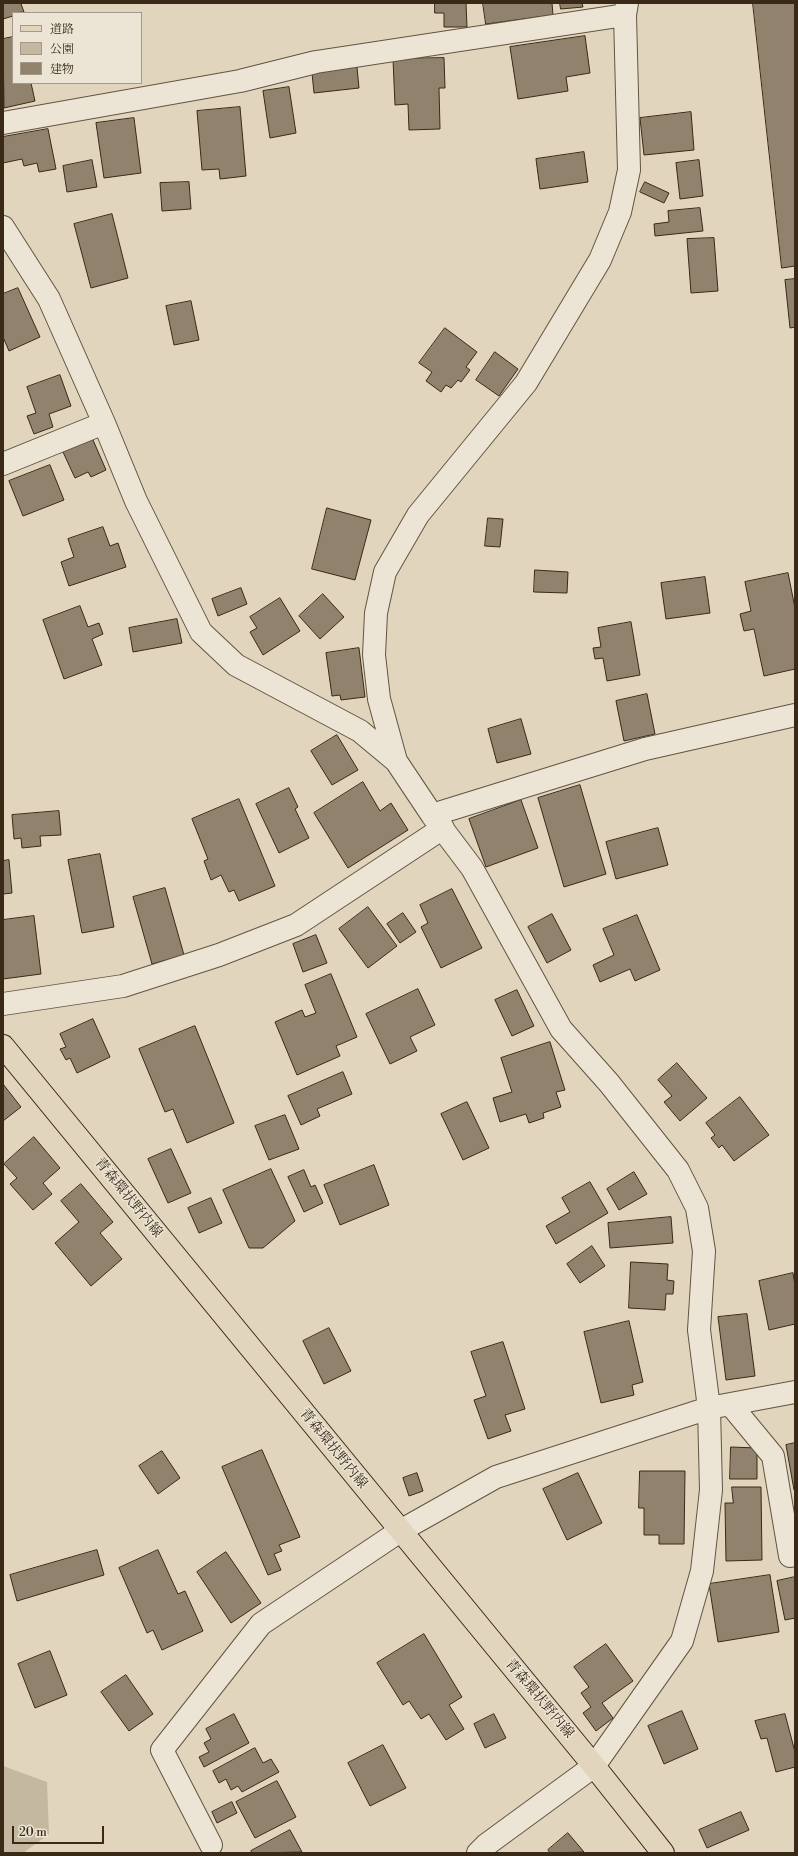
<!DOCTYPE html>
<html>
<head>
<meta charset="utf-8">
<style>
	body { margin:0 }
	#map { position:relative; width:798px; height:1856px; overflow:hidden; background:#e2d5bd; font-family:"Libre Bodoni","Noto Serif JP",serif }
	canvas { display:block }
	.frame { position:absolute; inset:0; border:4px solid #392916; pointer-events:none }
	.legend { position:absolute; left:12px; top:12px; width:130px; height:72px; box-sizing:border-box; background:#ece4d4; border:1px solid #a49988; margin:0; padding:5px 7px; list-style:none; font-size:12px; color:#392916 }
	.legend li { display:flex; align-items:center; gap:8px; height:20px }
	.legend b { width:20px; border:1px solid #a49988 }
	.scale { position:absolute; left:12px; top:1826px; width:92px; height:18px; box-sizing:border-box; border:2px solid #392916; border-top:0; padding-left:5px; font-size:12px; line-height:14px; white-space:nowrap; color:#392916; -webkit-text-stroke:3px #ece4d4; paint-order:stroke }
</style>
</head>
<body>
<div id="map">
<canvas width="798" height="1856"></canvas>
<div class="frame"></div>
<ul class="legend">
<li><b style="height:5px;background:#e2d5bd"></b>道路</li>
<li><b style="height:11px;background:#c5b8a1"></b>公園</li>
<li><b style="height:11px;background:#91826d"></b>建物</li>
</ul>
<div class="scale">20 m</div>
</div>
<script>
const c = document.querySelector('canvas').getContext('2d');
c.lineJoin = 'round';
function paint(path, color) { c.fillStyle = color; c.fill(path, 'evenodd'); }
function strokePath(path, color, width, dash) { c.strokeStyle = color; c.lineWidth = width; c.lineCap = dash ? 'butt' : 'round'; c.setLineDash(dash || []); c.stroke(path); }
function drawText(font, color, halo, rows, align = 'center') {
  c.font = font + ' "Libre Bodoni","Noto Serif JP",serif'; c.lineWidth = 3; c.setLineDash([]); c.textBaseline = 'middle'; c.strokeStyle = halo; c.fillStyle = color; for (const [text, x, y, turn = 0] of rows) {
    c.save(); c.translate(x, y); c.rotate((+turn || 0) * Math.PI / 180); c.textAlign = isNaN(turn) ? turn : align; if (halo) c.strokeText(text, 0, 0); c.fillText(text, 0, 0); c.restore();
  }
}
paint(new Path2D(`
	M3,1766L47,1782L49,1834L23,1853H3Z`), '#c5b8a1');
const building = new Path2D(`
	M23,3L21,4L24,12L13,13V16L3,19V4Z
	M435,3H466L467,27H444V13H435Z
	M483,3H552L553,15L486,24Z
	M560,3H582L583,7L561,9Z
	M753,3H795V266L782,268Z
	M585,36L590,73L566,77L568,91L518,99L510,47Z
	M13,37V83H31L35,101L4,108L3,39Z
	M444,58L445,88H439L440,129L409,130L408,104L395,105L393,59Z
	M357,67L359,88L314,93L312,73Z
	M289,87L296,133L270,138L263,91Z
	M240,107L246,176L220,179L219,169L202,170L197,111Z
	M691,112L694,150L644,155L640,118Z
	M134,118L141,173L104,178L96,123Z
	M48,129L56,169L39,172L37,163L24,166L22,159L3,163V137Z
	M584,152L588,182L540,189L536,159Z
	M92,160L97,187L67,192L63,166Z
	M699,160L703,196L680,199L676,163Z
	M189,182L191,209L162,211L160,183Z
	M645,182L669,193L664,203L640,192Z
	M700,208L703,231L655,236L654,224L669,222L668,211Z
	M112,214L128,278L91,288L74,224Z
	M714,238L718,291L691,293L687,239Z
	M795,279V327L790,328L785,280Z
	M18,288L40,337L9,351L3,337V294Z
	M191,301L199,340L174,345L166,306Z
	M445,328L477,352L466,367L470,370L461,382L458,380L451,388L446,385L441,392L426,381L432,372L419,363Z
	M495,352L518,369L499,396L476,380Z
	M60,375L71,406L49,414L53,427L34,434L27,416L36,413L27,387Z
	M93,440L106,470L91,477L88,472L75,478L63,452Z
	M50,465L64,500L23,516L9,481Z
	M327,508L371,520L355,580L312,569Z
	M488,518L503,519L500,547L485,546Z
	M103,527L110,546L118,543L126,567L69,586L61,562L74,557L68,539Z
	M535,570L568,572L567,593L534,592Z
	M788,573L795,608V669L764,676L754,629L744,631L740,614L751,611L745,582Z
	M705,577L710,613L666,619L661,583Z
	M241,588L247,604L218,616L212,599Z
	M323,594L344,617L320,639L299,616Z
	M280,598L300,631L263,655L250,632L257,628L250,617Z
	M80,606L88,627L99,623L103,634L92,639L102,665L64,679L43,620Z
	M177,619L182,643L133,652L129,628Z
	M631,622L640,675L607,681L603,658L595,659L593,648L601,647L598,628Z
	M359,648L365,697L341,700L340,695L332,696L326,653Z
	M647,694L655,734L624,741L616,701Z
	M521,719L531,754L497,763L488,729Z
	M337,735L358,770L332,785L311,751Z
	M363,782L380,811L391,803L408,830L348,868L314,813Z
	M580,785L606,874L564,887L538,798Z
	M289,788L298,807L295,809L309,838L279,853L256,804Z
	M239,799L275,886L239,901L234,890L229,892L221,875L211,880L204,861L208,859L192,819Z
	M521,800L538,848L486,867L469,819Z
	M59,811L61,835L40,836L41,846L22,848L21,838L14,839L12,815Z
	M658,828L668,865L616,879L606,842Z
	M100,854L114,927L82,933L68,860Z
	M9,860L12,893L3,894V861Z
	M165,888L184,955L152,964L133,897Z
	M452,889L482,948L441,968L421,927L428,923L420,905Z
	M368,907L397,946L368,968L339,929Z
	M403,913L416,932L400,943L387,924Z
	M552,914L571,950L547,963L528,927Z
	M637,915L660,970L635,981L630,969L600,982L593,965L614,955L603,929Z
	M34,916L41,974L3,979V920Z
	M316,935L327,963L303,972L293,944Z
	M331,974L357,1037L336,1046L340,1056L297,1075L275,1022L302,1010L305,1017L316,1013L305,985Z
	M418,989L435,1025L410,1037L417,1051L390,1064L366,1014Z
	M517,990L534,1026L512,1036L495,1000Z
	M93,1019L110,1057L77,1073L70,1058L66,1060L60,1049L66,1047L60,1034Z
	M195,1026L234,1123L187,1143L173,1109L165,1112L139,1049Z
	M550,1042L565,1090L556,1092L561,1107L543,1113L544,1118L529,1123L526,1114L500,1122L493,1098L512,1092L501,1058Z
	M677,1063L707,1098L680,1121L664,1102L672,1096L658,1080Z
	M343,1072L352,1094L317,1109L320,1116L301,1125L288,1096Z
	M3,1084L21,1107L3,1121Z
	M740,1097L769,1135L734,1161L722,1145L719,1148L711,1138L715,1135L706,1123Z
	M467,1102L489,1148L463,1160L441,1114Z
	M285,1115L299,1149L269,1160L255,1126Z
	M34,1137L60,1168L43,1183L52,1194L33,1210L10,1184L17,1178L4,1164Z
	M171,1149L191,1193L168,1203L148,1159Z
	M374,1165L389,1205L340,1225L324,1185Z
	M271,1169L295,1221L263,1248H249L223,1190Z
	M304,1170L311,1187L315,1185L323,1203L304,1212L288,1177Z
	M634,1172L647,1194L619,1210L607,1189Z
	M590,1182L608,1213L556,1244L546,1226L570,1212L562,1198Z
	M81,1184L113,1222L100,1233L122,1259L91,1286L55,1243L79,1222L61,1201Z
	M211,1198L222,1223L199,1233L188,1208Z
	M671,1217L673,1243L610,1248L608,1223Z
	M592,1246L605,1266L580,1283L567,1264Z
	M631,1262L668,1264L667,1280L674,1281L673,1294H666L665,1310L629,1308Z
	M793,1273L795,1285V1324L769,1330L759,1281Z
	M747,1314L755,1376L726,1380L718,1317Z
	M629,1321L643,1382L632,1385L634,1395L601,1403L584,1332Z
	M329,1328L351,1371L324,1384L303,1341Z
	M503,1342L525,1409L505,1415L511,1431L488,1439L474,1400L486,1396L471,1352Z
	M795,1443V1490H794L786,1445Z
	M731,1447L757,1448V1479H730Z
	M262,1450L300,1537L279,1545L282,1551L274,1554L281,1570L268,1575L222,1467Z
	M162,1451L180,1478L158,1494L139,1466Z
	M640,1471H685L684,1544H659V1535H644V1508H639Z
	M417,1473L423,1491L409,1496L403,1478Z
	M578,1473L602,1523L567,1540L543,1489Z
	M732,1487H761L762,1560L726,1561L725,1503H733Z
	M97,1550L104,1575L17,1601L10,1575Z
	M158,1550L178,1594L185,1591L203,1631L162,1650L153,1630L147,1633L119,1568Z
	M226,1552L261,1603L231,1623L197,1572Z
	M770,1575L779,1632L718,1642L709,1584Z
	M795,1577V1618L785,1620L777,1581Z
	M424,1634L462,1697L449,1705L464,1729L446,1740L429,1714L421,1719L409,1701L403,1705L377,1663Z
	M606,1644L633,1681L602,1703L613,1718L596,1731L583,1713L591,1707L581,1693L589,1687L574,1667Z
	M50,1651L67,1695L35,1708L18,1664Z
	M126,1675L153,1714L129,1731L101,1692Z
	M682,1711L698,1749L664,1764L648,1726Z
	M234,1714L249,1743L204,1767L199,1757L209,1752L204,1743L211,1739L206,1729Z
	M494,1714L506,1738L485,1748L474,1724Z
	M785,1714L795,1752V1767L776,1772L767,1738L761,1739L755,1721Z
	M383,1745L406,1788L370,1806L348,1763Z
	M255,1748L263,1763L271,1759L279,1772L242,1792L238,1786L231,1790L226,1779L219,1783L213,1771Z
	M277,1781L296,1817L255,1838L236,1802Z
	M232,1802L237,1813L217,1823L212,1812Z
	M741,1812L749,1830L707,1848L699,1830Z
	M290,1830L302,1852L252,1853L251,1851Z
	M568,1833L584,1852L550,1853L548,1850Z`);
paint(building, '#91826d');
strokePath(building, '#392916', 1);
const minor = new Path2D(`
	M3,123L240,81L316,62L625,15
	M3,227L49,299L104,423L136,501L201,632L236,665L360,731L396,761L432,815L472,868L561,1029L609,1083L678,1170L697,1208L704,1251L699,1330L709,1408L711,1490L702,1571L682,1641L594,1766L486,1845L478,1853
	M3,464L104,423
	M396,761L379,699L374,655L376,613L385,572L418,515L526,383L600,260L620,212L629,170L625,15L627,3
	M432,815L645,749L795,715
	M3,1004L123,986L219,955L296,925L443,828
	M730,1404L773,1456L790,1556L795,1555
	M211,1845L162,1750L261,1624L400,1531L496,1477L709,1408L795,1392`);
const major = new Path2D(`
	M3,1046L594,1766L663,1853`);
strokePath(minor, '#635440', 24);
strokePath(major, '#392916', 24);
strokePath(minor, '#ece4d4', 22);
strokePath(major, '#e2d5bd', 22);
drawText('14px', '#392916', '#ece4d4', [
	["青森環状野内線",128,1198,51],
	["青森環状野内線",333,1449,51],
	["青森環状野内線",539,1699,50]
]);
</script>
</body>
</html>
